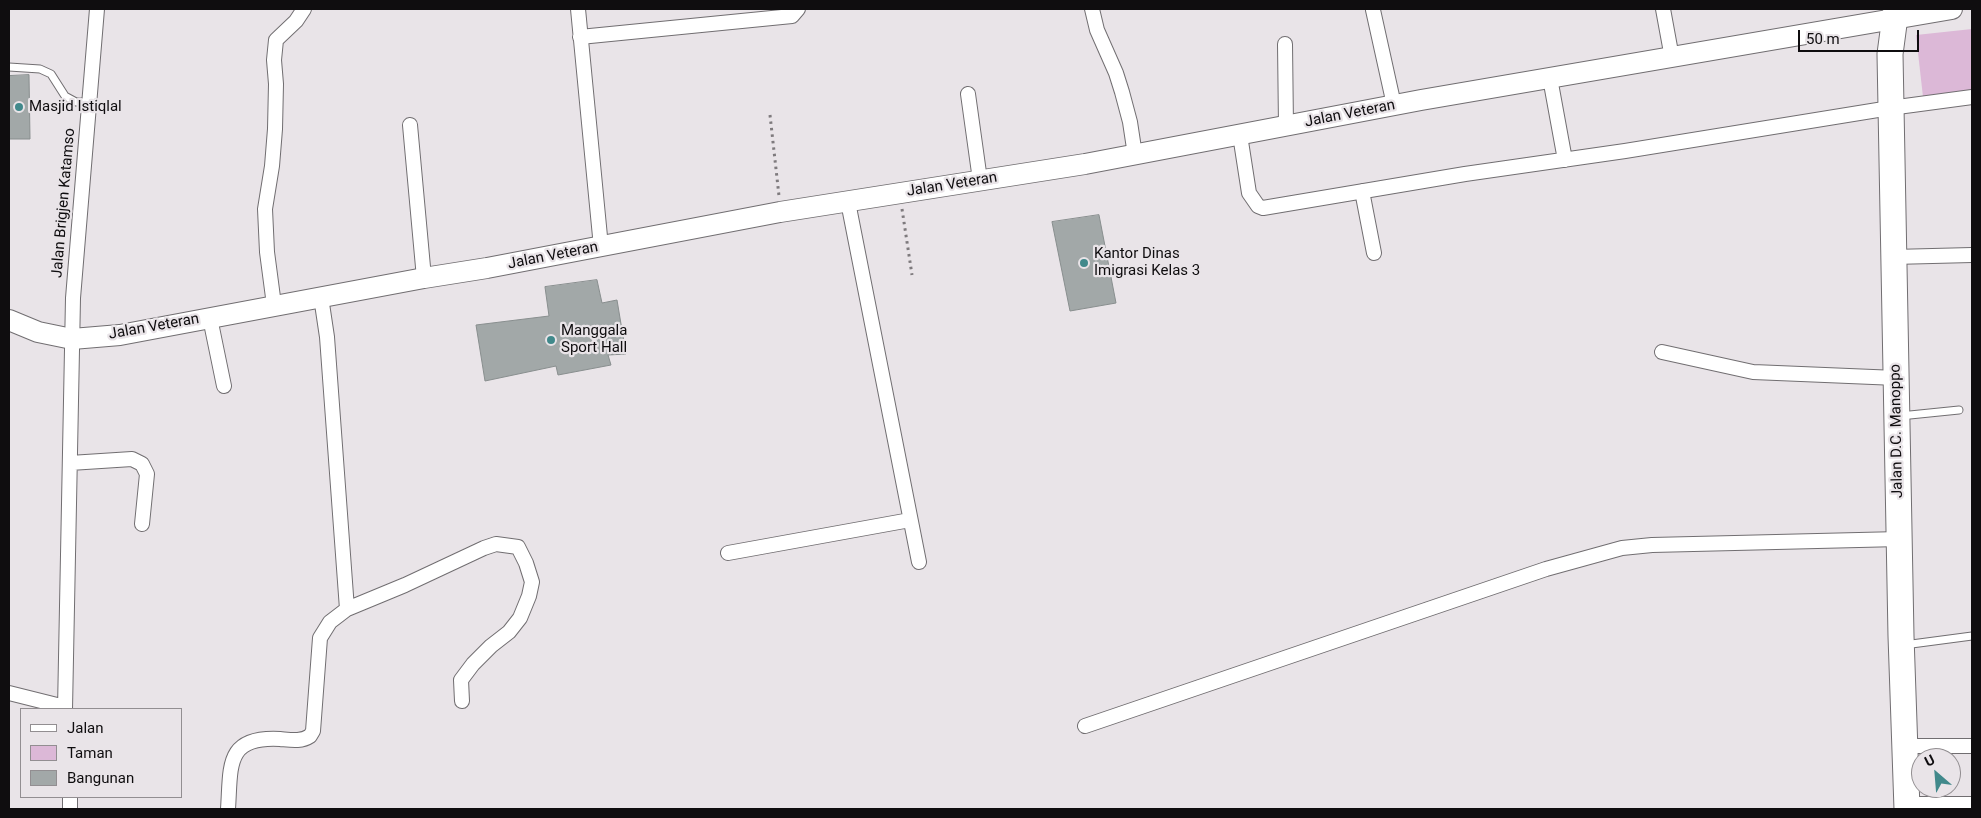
<!DOCTYPE html>
<html>
<head>
<meta charset="utf-8">
<style>
	body { margin:0 }
	#map { position:relative; width:1981px; height:818px; overflow:hidden; background:#e9e4e8; font-family:Roboto,sans-serif }
	canvas { display:block }
	.frame { position:absolute; inset:0; border:10px solid #0f0d0f; pointer-events:none }
	.legend { position:absolute; left:20px; top:708px; width:162px; height:90px; box-sizing:border-box; background:#e9e4e8; border:1px solid #928e91; margin:0; padding:6px 9px; list-style:none; font-size:15px; color:#0f0d0f }
	.legend li { display:flex; align-items:center; gap:10px; height:25px }
	.legend b { width:25px; border:1px solid #928e91 }
	.north { position:absolute; left:1911px; top:748px; width:50px; height:50px; box-sizing:border-box; background:#e9e4e8; border:1px solid #928e91; border-radius:50%; rotate:333deg; font-size:14px; font-weight:700; line-height:20px; text-align:center; color:#0f0d0f }
	.north::after { content:''; display:block; margin:auto; width:18px; height:22px; background:#41898b; clip-path:polygon(50% 0,100% 100%,50% 72%,0 100%) }
	.scale { position:absolute; left:1798px; top:30px; width:121px; height:22px; box-sizing:border-box; border:2px solid #0f0d0f; border-top:0; padding-left:6px; font-size:15px; line-height:18px; white-space:nowrap; color:#0f0d0f; -webkit-text-stroke:4px #e9e4e8; paint-order:stroke }
</style>
</head>
<body>
<div id="map">
<canvas width="1981" height="818"></canvas>
<div class="frame"></div>
<ul class="legend">
<li><b style="height:6px;background:#fff"></b>Jalan</li>
<li><b style="height:14px;background:#dcb8d7"></b>Taman</li>
<li><b style="height:14px;background:#a2a8a8"></b>Bangunan</li>
</ul>
<div class="north">U</div>
<div class="scale">50 m</div>
</div>
<script>
const c = document.querySelector('canvas').getContext('2d');
c.lineJoin = 'round';
function paint(path, color) { c.fillStyle = color; c.fill(path, 'evenodd'); }
function strokePath(path, color, width, dash) { c.strokeStyle = color; c.lineWidth = width; c.lineCap = dash ? 'butt' : 'round'; c.setLineDash(dash || []); c.stroke(path); }
function drawText(font, color, halo, rows, align = 'center') {
  c.font = font + ' Roboto,sans-serif'; c.lineWidth = 4.5; c.setLineDash([]); c.textBaseline = 'middle'; c.strokeStyle = halo; c.fillStyle = color; for (const [text, x, y, turn = 0] of rows) {
    c.save(); c.translate(x, y); c.rotate((+turn || 0) * Math.PI / 180); c.textAlign = isNaN(turn) ? turn : align; if (halo) c.strokeText(text, 0, 0); c.fillText(text, 0, 0); c.restore();
  }
}
paint(new Path2D(`
	M1972,29V92L1923,97L1916,35Z`), '#dcb8d7');
const building = new Path2D(`
	M29,75L30,139H9V76Z
	M1099,215L1116,303L1070,311L1052,222Z
	M597,280L602,303L617,300L626,354L608,355L611,365L558,375L556,366L485,381L476,325L549,316L545,287Z`);
paint(building, '#a2a8a8');
strokePath(building, '#888e8e', 1);
const lane = new Path2D(`
	M9,67L40,69L51,74L65,96L76,102H89
	M1900,416L1959,410
	M1904,645L1972,636`);
const street = new Path2D(`
	M578,9L601,247
	M1092,9L1097,30L1116,73L1122,92L1130,122L1135,155
	M1663,9L1672,58
	M1373,10L1394,105
	M580,37L792,16L798,9
	M1285,44L1286,126
	M1550,78L1565,160
	M968,94L980,180
	M410,125L424,278
	M1240,135L1249,193L1258,206L1263,208L1465,174L1625,151L1890,108L1972,97
	M1362,191L1374,253
	M848,202L919,562
	M1893,257L1972,255
	M321,297L327,337L347,609
	M274,305L267,252L265,209L272,166L275,129L276,84L274,60L276,40L296,21L304,9
	M210,318L224,386
	M1662,352L1753,372L1897,378
	M70,463L132,459L142,464L147,474L142,524
	M728,553L910,520
	M9,693L65,707
	M65,709L73,298L97,9
	M1085,726L1546,569L1622,548L1652,545L1900,539
	M1905,746H1972
	M70,797V809
	M1907,804H1972
	M228,809C231,766 225,736 280,739C291,740 301,742 310,736L313,731L320,638L330,622L347,609L405,585L484,548L496,544L518,547L526,563L532,582L529,596L520,618L509,632L491,646L473,664L461,680L462,701`);
const secondary = new Path2D(`
	M9,320L38,332L72,339L120,335L424,278L487,268L780,212L1085,164L1421,100L1952,9`);
const highway = new Path2D(`
	M1896,9L1890,54L1901,636L1907,809`);
strokePath(lane, '#716e71', 9);
strokePath(street, '#716e71', 16);
strokePath(secondary, '#716e71', 22);
strokePath(highway, '#716e71', 27);
strokePath(new Path2D(`
	M770,115L779,196
	M902,209L912,275`), '#7e7a7d', 3, [2.5, 4]);
strokePath(lane, '#fff', 7);
strokePath(street, '#fff', 14);
strokePath(secondary, '#fff', 20);
strokePath(highway, '#fff', 25);
for (const [x, y, r, color] of [
	[19,107,5,"#41898b"],
	[1084,263,5,"#41898b"],
	[551,340,5,"#41898b"]
]) { const dot = new Path2D(); dot.arc(x, y, r, 0, 2 * Math.PI); c.fillStyle = color; c.fill(dot); strokePath(dot, '#e9e4e8', 2); }
drawText('15px', '#0f0d0f', '#e9e4e8', [
	["Masjid Istiqlal",29,107],
	["Kantor Dinas",1094,254],
	["Imigrasi Kelas 3",1094,271],
	["Manggala",561,331],
	["Sport Hall",561,348]
], 'left');
drawText('15px', '#0f0d0f', '#e9e4e8', [
	["Jalan Veteran",1350,114,-11],
	["Jalan Veteran",952,185,-9],
	["Jalan Brigjen Katamso",64,203,-85],
	["Jalan Veteran",553,256,-11],
	["Jalan Veteran",154,327,-10],
	["Jalan D.C. Manoppo",1897,431,-91]
]);
</script>
</body>
</html>
